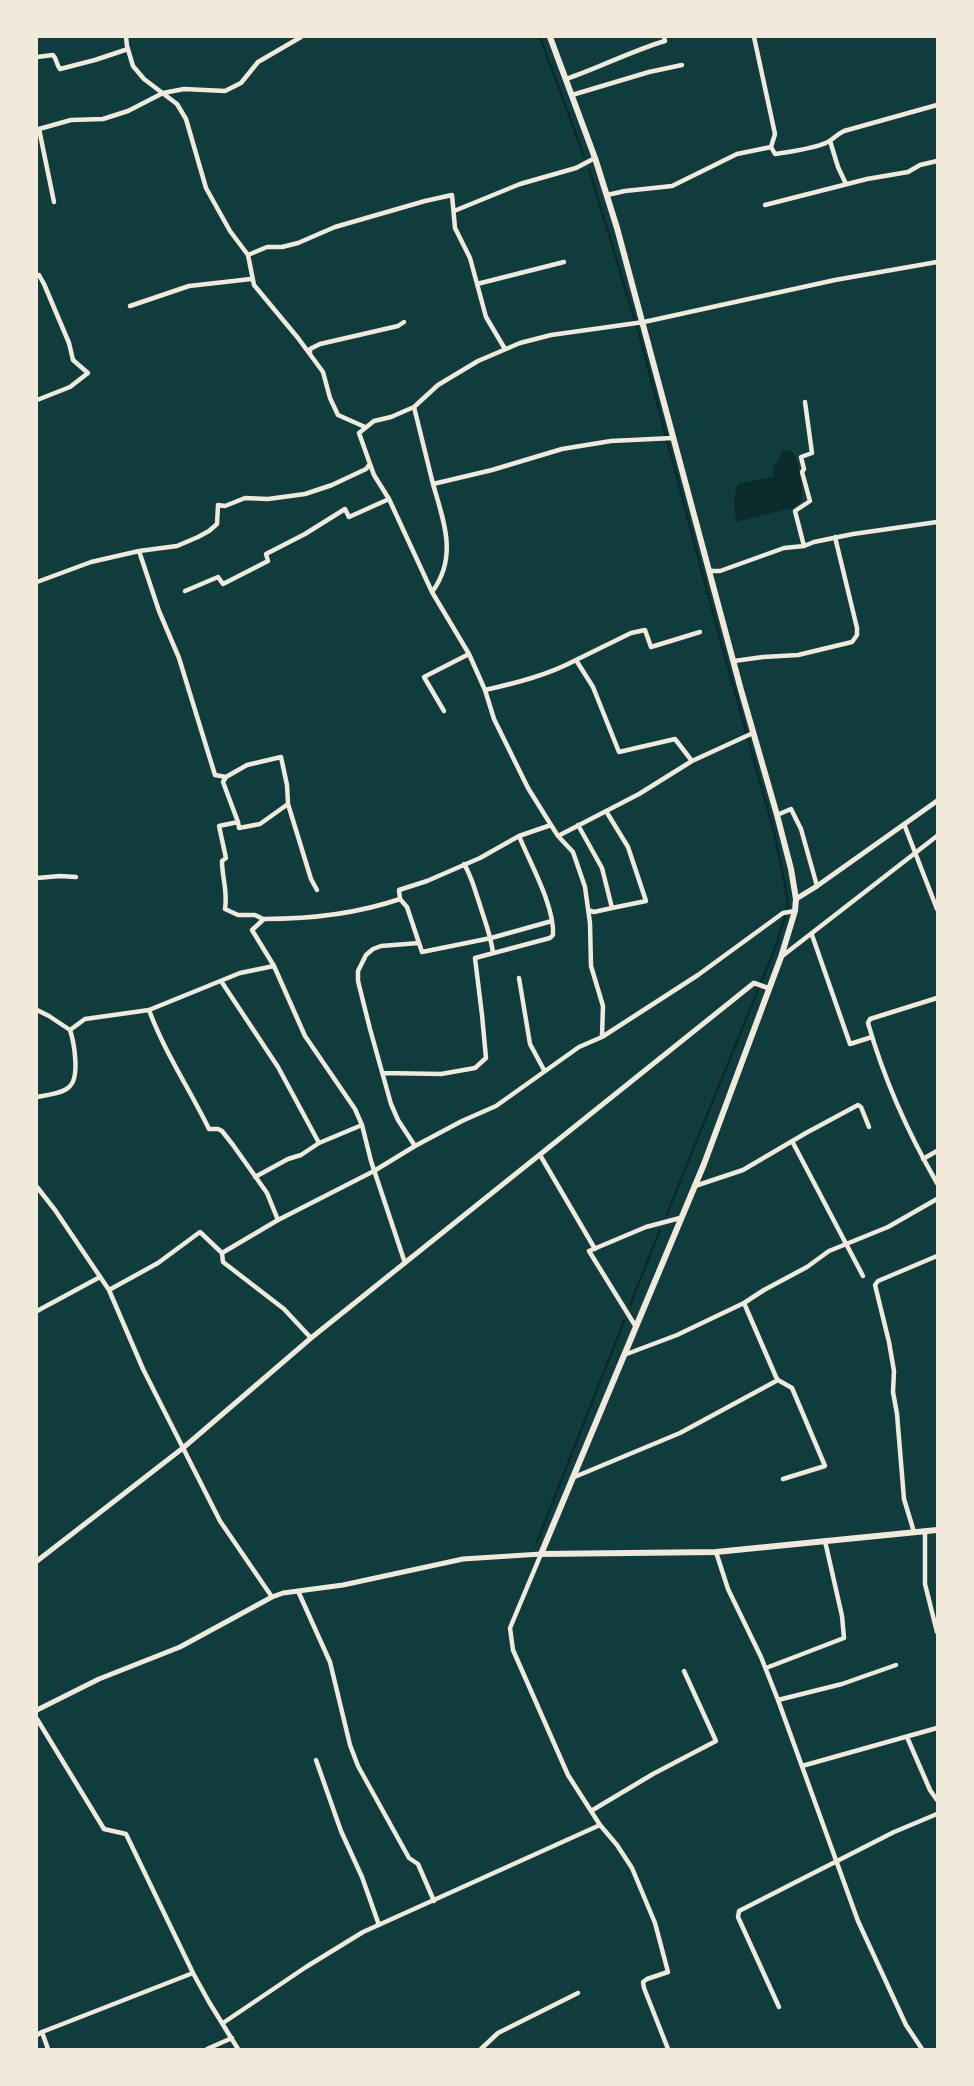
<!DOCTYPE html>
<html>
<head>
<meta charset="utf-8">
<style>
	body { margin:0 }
	#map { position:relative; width:974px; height:2086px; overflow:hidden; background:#0f3d3e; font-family:"Golos Text",sans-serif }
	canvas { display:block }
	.frame { position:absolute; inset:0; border:38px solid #f1e9da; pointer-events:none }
</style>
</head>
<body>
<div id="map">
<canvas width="974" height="2086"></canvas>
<div class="frame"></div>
</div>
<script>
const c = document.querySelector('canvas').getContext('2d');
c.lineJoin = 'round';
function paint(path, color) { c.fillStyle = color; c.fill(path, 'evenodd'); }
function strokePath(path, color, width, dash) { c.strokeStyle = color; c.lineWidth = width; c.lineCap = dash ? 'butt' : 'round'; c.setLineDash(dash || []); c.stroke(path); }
paint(new Path2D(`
	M783,449L793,452C800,465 803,486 802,501L795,507L736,522L734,498L738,484L773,477V465L778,461Z`), '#0a2a2b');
strokePath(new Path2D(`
	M540,37L584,156
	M589,169L639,334L713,613L773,828L785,884L788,907L777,943L667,1214
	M630,1305L660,1230
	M537,1542L624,1321`), '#0a2a2b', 2.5);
strokePath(new Path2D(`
	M126,37L127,46L133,66L144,79L177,104L186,119L206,188L230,231L248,255L254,285L298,338L323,372L330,398L338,415L365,427
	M754,37L775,134L771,147
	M37,57L53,55C57,59 56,64 60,69L95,60L128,49
	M566,79C599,68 631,51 665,41L664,37
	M572,95L649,72L682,65
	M830,141L838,167L846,184
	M607,195L625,191L672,186L737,154L771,147L775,154C788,152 821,148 831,140C836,136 838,134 844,131L937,105
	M54,202L39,129L71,120L103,119L128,111L163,93L184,89L225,91L241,83L258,62L301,37
	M765,205L867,179L908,172L920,165L937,161
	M454,211L520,184L576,168L595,158
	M248,255L267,247H282L298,243L335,227L425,201L452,195L455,228L470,258L486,317L505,349
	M37,275H39L44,284L69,343L73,360L88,373L70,387L37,400
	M477,284L564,262
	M130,306L189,286L251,279
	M310,354V349L320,344L398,326L404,322
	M414,407L433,484L492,470L562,449L611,441L673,438
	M370,464L374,475L389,499L432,592L469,654L485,690L494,719L528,788L551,825
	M804,546L795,511L810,501L802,472L804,469L801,457L812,453L805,402
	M139,551L159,611L179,658L215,775L226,777L223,782L238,822L219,826L226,858L222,861C222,878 228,891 225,909L238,915H255L263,919
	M711,571H720L784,548L804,546L814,542L853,534L937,522
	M37,582L91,562L139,551L177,546L198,537L209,531L217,524L218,505L225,506L245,498L268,499L305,494L332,485L366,469L370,464L359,433L374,421L391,417L414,407L438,385L478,361L520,343L551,335L644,322L835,280L937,262
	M185,591L218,577L223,584L268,561L266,554L305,534L345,509L349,517L389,499
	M432,592C458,557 444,522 433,484
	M576,660L631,633L645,630L651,647L700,632
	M734,661L763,657L798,655L852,642L857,635V628L835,537
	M485,690C516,683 548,675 576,660L593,687L619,752L675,739L692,761
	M444,711L424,677L469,654
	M226,777L247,765L281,757L287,785L288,804L311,879L317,890
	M606,811L628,847L646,901L612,908
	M777,815L791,809L801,829L817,886
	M238,822L239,828L260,824L288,804
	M904,824L937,909
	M578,825L602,868L612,908L594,912L588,910
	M558,836L573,852L585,887L590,923L591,966L603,1006L602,1036
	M464,864C472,877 474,888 479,902C484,919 491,935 493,953
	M37,878L60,876L76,877
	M400,899L407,907L419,943
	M812,935L850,1044L872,1037
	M781,957L937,836
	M274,966L305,1036L355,1109L362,1125L371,1161L405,1263
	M519,978L530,1044L544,1070
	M221,981L278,1067L319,1143
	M937,998L870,1019L868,1023C884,1079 908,1133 937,1183
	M37,1010L49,1016L70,1030
	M149,1010C164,1051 190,1090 209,1129H218L222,1131L233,1145L267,1193L278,1220
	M383,1073L441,1074L475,1068L486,1058L482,1015L475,958L550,938L553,935C555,907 530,863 519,836
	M37,1097C46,1095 63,1094 70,1086C80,1076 74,1042 70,1030L85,1019L149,1010L240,973L274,966L252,930L264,919C310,919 356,914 400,899L399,890L427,881L480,858L519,836L551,825L558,836L639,794L692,761L753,733
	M792,1141L863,1276
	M415,1146L398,1120L391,1104L370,1029L358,981V971L366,955L373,949L381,946L419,943L422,952L491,938L552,921
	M540,1155L595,1249
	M923,1159L937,1151
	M255,1177L288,1159L301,1155L319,1143L362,1125
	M695,1186L743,1170L806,1133L858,1105L861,1107L869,1127
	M37,1187L55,1210L109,1290L143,1369L220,1521L272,1597
	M222,1253L223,1262L284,1309L311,1338
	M109,1290L158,1263L200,1232L222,1253L278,1220L374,1171L415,1146L462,1121L496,1106L579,1047L602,1037L698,975L783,913L795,911
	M744,1303L776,1377L778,1380L792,1388L825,1466L783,1479
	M37,1311L100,1277
	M636,1327L589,1251L646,1227L680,1218
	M624,1355L677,1335L744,1303L764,1290L807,1267L829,1251L888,1227L937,1199
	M572,1478L680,1433L778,1380
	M925,1531V1584L937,1632
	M914,1532L904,1499L897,1414L893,1392L894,1371L889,1342L875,1285L878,1281L937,1256
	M716,1552L728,1589L761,1657L778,1700L858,1921L906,2025L922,2049
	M541,1554L510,1628L513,1650L568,1775L600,1825L617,1845L632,1868L655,1923L668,1972L647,1979L643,1982L644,1988L668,2049
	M298,1591L330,1662L350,1745L358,1766L409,1858L418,1864L434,1901
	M766,1668L844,1638L842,1616L825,1541
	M778,1700L842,1684L896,1665
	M37,1719L104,1829L126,1834L193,1973L209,2002L238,2049
	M907,1737L930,1790L937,1800
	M316,1760L341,1831L362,1877L379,1925
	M802,1766L937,1728
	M591,1811L653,1774L716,1741L684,1671
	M779,2007L738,1917L739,1911L894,1832L937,1814
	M223,2023L306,1967L363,1932L600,1825
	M42,2032L193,1973
	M37,2035L42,2032L48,2049
	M207,2049L232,2038
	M481,2049L498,2033L578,1993`), '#f1e9da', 4.5);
strokePath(new Path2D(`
	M796,899L817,886L937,801
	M37,1561L183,1448L311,1338L754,983L768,988
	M37,1710L99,1679L180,1647L272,1597L283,1593L343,1585L463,1559L541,1554`), '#f1e9da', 5);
strokePath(new Path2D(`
	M550,37L595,158L617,228L741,690L777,815L791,869L796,899L795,911L781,957L704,1164L541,1554L716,1552L937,1530`), '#f1e9da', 6);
</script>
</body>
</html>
